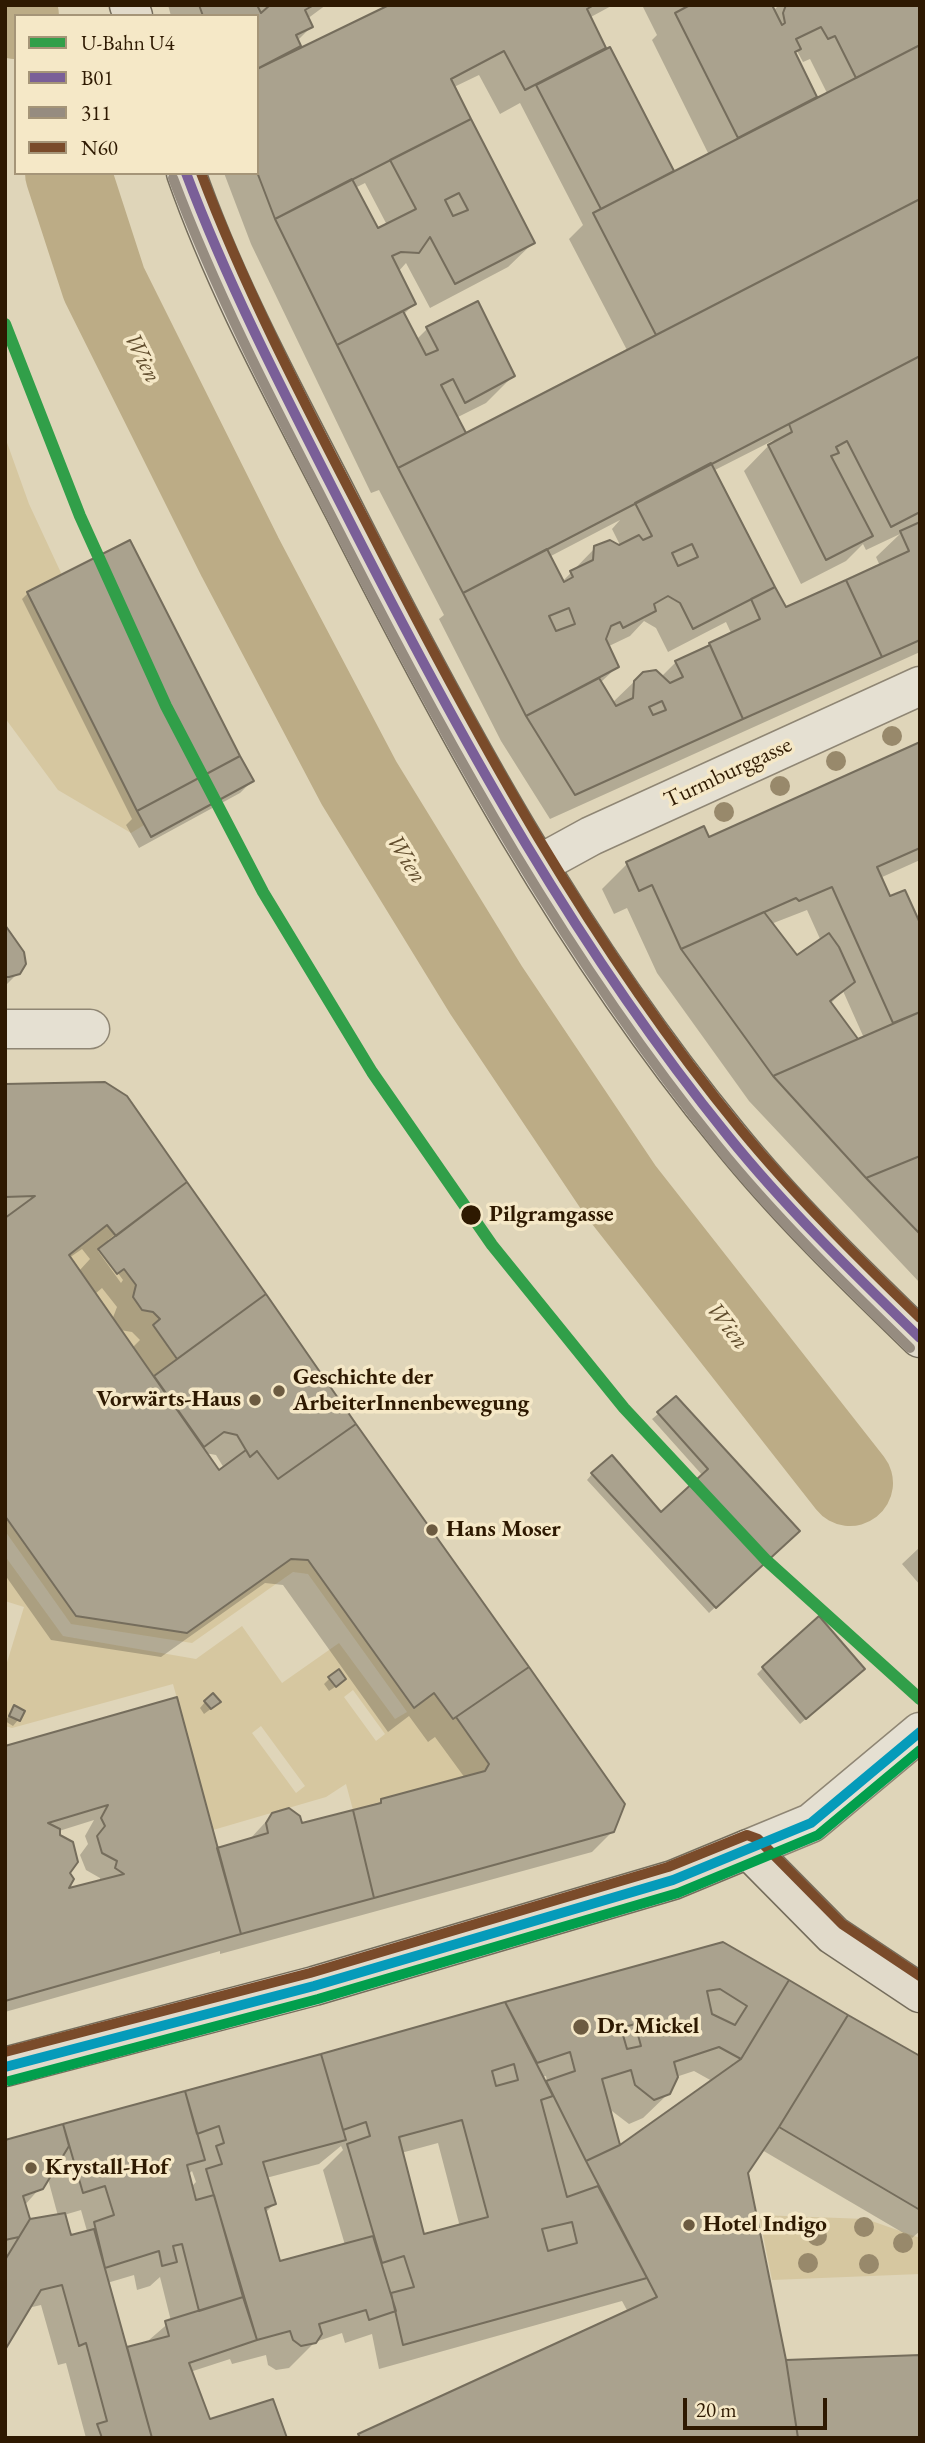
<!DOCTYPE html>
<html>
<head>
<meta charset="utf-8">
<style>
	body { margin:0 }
	#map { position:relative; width:925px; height:2443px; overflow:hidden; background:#dfd5b9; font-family:"EB Garamond",serif }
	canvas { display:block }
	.frame { position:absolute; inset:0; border:7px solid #2e1901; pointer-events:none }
	.legend { position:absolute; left:14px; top:14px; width:245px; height:161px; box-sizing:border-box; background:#f5e8c7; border:2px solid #a59578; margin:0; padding:9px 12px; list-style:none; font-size:21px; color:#2e1901 }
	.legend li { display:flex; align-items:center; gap:14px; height:35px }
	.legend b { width:35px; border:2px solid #a59578 }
	.scale { position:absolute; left:683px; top:2398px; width:144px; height:32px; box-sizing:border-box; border:4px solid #2e1901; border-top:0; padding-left:9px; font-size:21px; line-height:24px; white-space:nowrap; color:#2e1901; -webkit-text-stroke:5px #f5e8c7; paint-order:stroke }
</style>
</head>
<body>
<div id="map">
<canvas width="925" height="2443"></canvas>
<div class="frame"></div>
<ul class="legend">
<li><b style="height:9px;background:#319f49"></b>U-Bahn U4</li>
<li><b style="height:9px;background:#7a5f98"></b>B01</li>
<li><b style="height:9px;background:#968c80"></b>311</li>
<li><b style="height:9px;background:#7a4b2a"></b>N60</li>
</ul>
<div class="scale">20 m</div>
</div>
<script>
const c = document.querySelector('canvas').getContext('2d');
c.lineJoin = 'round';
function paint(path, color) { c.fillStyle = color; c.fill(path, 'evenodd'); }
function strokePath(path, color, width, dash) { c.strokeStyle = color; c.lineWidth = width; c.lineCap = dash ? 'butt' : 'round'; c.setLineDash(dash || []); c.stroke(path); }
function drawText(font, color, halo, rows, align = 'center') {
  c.font = font + ' "EB Garamond",serif'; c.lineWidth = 7; c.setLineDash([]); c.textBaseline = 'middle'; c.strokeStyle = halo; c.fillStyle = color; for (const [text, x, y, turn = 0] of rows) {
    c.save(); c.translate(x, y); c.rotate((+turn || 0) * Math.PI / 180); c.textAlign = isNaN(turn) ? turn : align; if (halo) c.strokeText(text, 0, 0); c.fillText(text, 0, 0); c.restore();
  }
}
paint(new Path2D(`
	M5,437L29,504L62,575L27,592L144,825L131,833L58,790L5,718Z
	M107,1225L116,1236L99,1249L117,1274L124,1269L136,1285L133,1297L142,1310L153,1312L160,1319L153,1325L177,1359L154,1376L69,1255Z
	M5,1516L76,1616L187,1633L291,1559L308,1560L413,1708L434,1693L453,1719L456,1717L489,1764L485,1771L381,1799V1803L353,1810L346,1784L326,1797L213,1830L173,1684L12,1728L5,1726V1669L24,1607L5,1601V1556L63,1636L196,1659L242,1626L282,1683L339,1643L395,1719L407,1712L308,1574L293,1572L192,1643L71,1624L5,1531ZM353,1690L385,1734L376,1741L344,1697ZM261,1726L305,1786L296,1793L252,1733Z
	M759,2215L866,2219L920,2238V2274L772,2280Z`), '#d6c7a0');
paint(new Path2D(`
	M168,5H326L307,19L311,27L297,41L300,48L393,5H613L589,18L604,48L597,55L609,50L673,173L709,155L652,40L657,35L642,5H770L773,11L779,5H918L920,652L550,819L501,741L439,619L444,615L379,490L371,493L251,244L224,173H257V16H171ZM797,51L803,62L810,59L827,93L816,100L794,54ZM479,75L500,114L520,103L583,225L569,239L628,352L465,436L456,418L486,403L513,376L427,329L416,340L403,315L414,304L398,272L406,263L430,308L508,267L533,243L454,87ZM365,183L387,225L377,230L355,188ZM774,440L744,471L801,584L846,561L863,544L866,550L900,534L876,557L880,566L785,610L713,471ZM620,520L612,529L622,549L595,548L562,582L549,557ZM644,621L656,628L668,652L726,622L732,635L676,662L661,677H639L612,703L600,683L617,667L607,647L630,636Z
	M28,593L252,781L240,793L139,848L126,825L132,819L22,599Z
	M920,744V860L880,878L889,898L920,928V1283L749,1101L657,973L627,908L614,914L602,889L627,864L708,840ZM807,910L821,941L797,958L771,924ZM843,991L864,1038L857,1042L830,1004Z
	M5,928L18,973L5,986Z
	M5,1087L125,1097L355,1425L613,1831L592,1852L220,1954V1951L5,2012V1747L216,1850L249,1840L273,1814L301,1825L465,1778L435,1737L428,1742L409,1716L388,1732L283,1585L265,1583L161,1657L51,1640L5,1575ZM160,1200L110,1242L108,1240ZM82,1249L90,1259L79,1271L69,1258ZM98,1251H102L123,1280L121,1283ZM102,1288L117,1307L112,1320L95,1294ZM120,1330L132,1332L140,1340L132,1348ZM205,1453L216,1455L224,1468L219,1472ZM94,1820L85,1836L88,1844L80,1855L86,1870L100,1878V1882L65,1891L68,1873L59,1831Z
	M676,1399L797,1531L709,1613L587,1480L592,1474L661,1515L703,1476L652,1419Z
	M920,1547V1585L902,1564Z
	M763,1668L857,1675L800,1724L757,1674Z
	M330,1678L338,1685L329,1691L324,1684Z
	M205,1702L212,1708L204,1714L200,1708Z
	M15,1708L18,1720L13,1726L5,1721Z
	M722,1944L920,2059V2231L912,2238L762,2150L746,2172L785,2362L920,2438H357L628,2312L622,2301L379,2369L372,2334L345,2343L342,2333L315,2342L289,2368L276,2370L268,2365L266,2355L232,2364L230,2359L190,2372L209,2422L285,2438H86L66,2363L58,2365L41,2305L28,2308L5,2346V2143ZM694,2071L712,2081L619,2148L608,2108L629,2124L643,2118L669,2093L676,2077ZM546,2076L548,2087H547L542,2077ZM438,2143L460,2227L423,2236L401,2153ZM341,2146L343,2150L323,2170L345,2245L279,2263L265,2213L274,2204L266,2178L319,2164ZM192,2171L196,2182L191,2187L188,2175ZM48,2179L58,2216L28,2221L24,2206ZM81,2210L87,2231L69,2237L64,2215ZM134,2275L137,2290L150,2286L160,2277L171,2321L149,2340L150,2343L126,2351L107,2283Z`), '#0003');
strokePath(new Path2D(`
	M13,5L16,16
	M68,173L104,284L240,557L359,783L486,990L620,1190L850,1483`), '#bcac86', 86);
const building = new Path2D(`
	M199,5H257L261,13L270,5H314L305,10L313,27L296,35L301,46L257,69V16H203Z
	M389,5H594L587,9L606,48L525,90L504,51L451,79L471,119L275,219L257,172V69Z
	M690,5H772L782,25L785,23L783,13L786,5H920V45L856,78L835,36L828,39L821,27L796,39L801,49L795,52L817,97L738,138L675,13Z
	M920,45V199L656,335L593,213Z
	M610,47L674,171L601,209L536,85Z
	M471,119L535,243L455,284L430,237L419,253L401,252L392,256L416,304L337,345L275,219L352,179L378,228L416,209L390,160ZM459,193L468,210L453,216L445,200Z
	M920,199V356L463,593L398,468Z
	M478,301L515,376L465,403L453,379L441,385L466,433L398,468L337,345L403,311L426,355L438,350L426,327Z
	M920,356V512L891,527L847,441L836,447L839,453L831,456L873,536L826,560L768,445L792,432L789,424Z
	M711,463L775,587L693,629L680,603L668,596L654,604L656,611L623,628L620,622L611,626L606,639L619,667L526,716L463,593L547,549L564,582L573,577L570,571L593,560L594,546L610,540L619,545L639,535L643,540L652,536L635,503ZM692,544L698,557L678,566L672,553ZM569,608L575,624L556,631L549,616Z
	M920,522V640L882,657L846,580L909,551L900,531Z
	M130,540L240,756L137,811L27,592Z
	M846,580L882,657L743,719L709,643L760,619L751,599L775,587L786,607Z
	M710,645L743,719L575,795L526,716L599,678L616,706L633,698L634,681L643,672L656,670L670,683L683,677L675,661ZM662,701L666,710L653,715L649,707Z
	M920,742V848L877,867L890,896L905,890L920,923V1012L893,1023L832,887L799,901L796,898L681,949L652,885L639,891L626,862L704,826L709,837Z
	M240,756L254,781L151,837L137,811Z
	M764,912L797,955L829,933L839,947L855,982L830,1001L858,1039L773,1076L681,949Z
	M5,925L24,952L26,964L20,974L9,977H5Z
	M920,1012V1156L866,1178L773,1076Z
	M105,1082L127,1096L187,1182L116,1236L107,1225L69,1255L219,1470L246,1450L250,1457L257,1451L278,1479L356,1424L529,1667L456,1717L453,1719L434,1693L414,1708L308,1560L291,1559L187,1633L76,1616L5,1516V1218L35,1196L5,1197V1084Z
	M920,1156V1234L866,1178Z
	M187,1182L266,1294L177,1359L153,1325L160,1319L153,1312L142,1310L133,1297L136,1285L124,1269L117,1274L98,1249Z
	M266,1294L356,1424L278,1479L257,1451L250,1457L237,1435L224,1432L204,1447L154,1376Z
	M676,1396L800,1531L716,1608L591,1473L612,1455L661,1512L708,1469L657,1412Z
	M819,1616L865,1669L806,1719L762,1667Z
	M529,1667L625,1804L614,1832L374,1898L353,1810L381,1803V1799L485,1771L489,1764L456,1717Z
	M339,1669L346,1679L336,1687L328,1677Z
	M213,1693L221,1702L211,1709L204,1701Z
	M177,1697L241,1934L5,2001V1746ZM108,1805L101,1818L105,1826L97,1836L102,1853L117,1861L115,1868L124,1874L69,1888L74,1879L70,1873L78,1862L73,1842L60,1835V1829L48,1823Z
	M14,1705L25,1711L20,1721L9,1716Z
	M289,1808L300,1816L302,1823L353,1810L374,1898L241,1934L217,1848L268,1833L266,1823L272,1813Z
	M723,1942L789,1980L741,2059L719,2047L674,2062L678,2077L670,2094L654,2100L635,2085L631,2070L602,2079L620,2145L586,2161L546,2081L575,2071L570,2052L537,2063L505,2002ZM720,1989L747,2006L735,2025L712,2014L707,1991ZM635,2024L641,2046L627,2049L621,2028Z
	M789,1980L848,2015L779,2127L748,2173L786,2360L798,2438H360L358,2434L657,2297L586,2161L620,2145L741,2059Z
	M505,2002L553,2096L541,2100L567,2197L598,2186L647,2278L403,2345L391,2293L414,2287L404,2256L382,2263L347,2144L370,2136L366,2122L343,2130L321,2054ZM514,2064L518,2080L496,2086L492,2071ZM462,2120L488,2217L424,2234L399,2137ZM572,2222L577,2243L548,2251L542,2229Z
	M848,2015L920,2056V2210L779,2127Z
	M321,2054L346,2140L263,2162L276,2204L265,2208L280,2261L373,2236L396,2311L369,2320L366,2310L319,2324L322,2334L316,2343L301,2346L293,2340L290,2331L257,2340L206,2169L222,2164L216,2146L224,2143L219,2126L197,2134L185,2091Z
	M185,2091L205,2160L187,2165L196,2200L214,2195L243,2297L199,2311L182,2244L173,2246L177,2262L162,2266L159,2251L105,2268L94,2222L114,2215L105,2186L83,2193L63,2124Z
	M63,2124L69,2146L43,2189L23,2196L30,2219L19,2237L5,2240V2140Z
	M65,2213L71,2235L94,2229L152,2438H102L97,2424L107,2421L86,2343L79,2346L62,2285L41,2290L5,2350V2260L30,2219Z
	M243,2297L257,2340L189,2363L210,2419L273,2399L287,2438H152L127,2347L169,2336L165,2321Z
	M920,2355V2438H798L786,2360Z`);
paint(building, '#aaa28e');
strokePath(building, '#756d5c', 2);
const minor = new Path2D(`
	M538,865L591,836L920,686
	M5,1029H90
	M748,1849L811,1823L920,1732`);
const major = new Path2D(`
	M129,5L133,16
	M186,173C227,290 287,398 343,508C454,727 571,945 728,1136C787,1209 853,1273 920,1338
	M5,2067L314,1986L673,1880L748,1849L833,1935L920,1993`);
strokePath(minor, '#8f8674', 41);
strokePath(major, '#756d5c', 41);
strokePath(minor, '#e5e0d2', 38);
strokePath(major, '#e1daca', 38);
strokePath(new Path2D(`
	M186,173C233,298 295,414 355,532C463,743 578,951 728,1136C786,1208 853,1273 920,1338`), '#7a5f98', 10);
strokePath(new Path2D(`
	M173,178C220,303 282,420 343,539C451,751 567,959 717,1145C776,1218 843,1283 910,1348`), '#968c80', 10);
strokePath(new Path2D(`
	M201,173C247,295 308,410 368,526C476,737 590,946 741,1130C796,1197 858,1258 920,1318
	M5,2052L310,1973L668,1867L747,1835L758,1839L842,1924L920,1976`), '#7a4b2a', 10);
strokePath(new Path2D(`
	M5,2067L314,1986L673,1880L811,1823L920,1732`), '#059bba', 10);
strokePath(new Path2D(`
	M9,2081L318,1999L678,1893L818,1835L920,1750`), '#029f4d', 10);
strokePath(new Path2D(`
	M5,324L80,516L166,706L263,892L372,1072L492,1245L624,1408L766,1560L920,1699`), '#319f49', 12);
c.fillStyle = '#98896b';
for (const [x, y] of [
	[892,736],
	[836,761],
	[780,786],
	[724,812],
	[864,2227],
	[817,2236],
	[903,2243],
	[808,2263],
	[869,2264]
]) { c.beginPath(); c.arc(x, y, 10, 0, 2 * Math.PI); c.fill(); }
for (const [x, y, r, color] of [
	[471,1215,11,"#2e1901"],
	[279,1391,7,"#6c5b41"],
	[255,1400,7,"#6c5b41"],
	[432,1530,7,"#6c5b41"],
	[581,2027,9,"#6c5b41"],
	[31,2168,7,"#6c5b41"],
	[689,2225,7,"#6c5b41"]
]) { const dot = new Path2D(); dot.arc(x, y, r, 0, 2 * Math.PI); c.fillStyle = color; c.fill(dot); strokePath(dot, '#f5e8c7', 2.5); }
drawText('23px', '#2e1901', '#f5e8c7', [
	["Turmburggasse",728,773,-25]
]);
drawText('bold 23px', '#2e1901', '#f5e8c7', [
	["Pilgramgasse",489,1215]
], 'left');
drawText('bold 23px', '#2e1901', '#f5e8c7', [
	["Geschichte der",293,1378],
	["ArbeiterInnenbewegung",293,1404],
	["Vorwärts-Haus",241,1400,"right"],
	["Hans Moser",446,1530],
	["Dr. Mickel",597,2027],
	["Krystall-Hof",45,2168],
	["Hotel Indigo",703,2225]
], 'left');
drawText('italic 24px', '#614d2d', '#f5e8c7', [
	["Wien",142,358,63],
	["Wien",406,859,58],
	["Wien",727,1326,52]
]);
</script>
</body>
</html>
